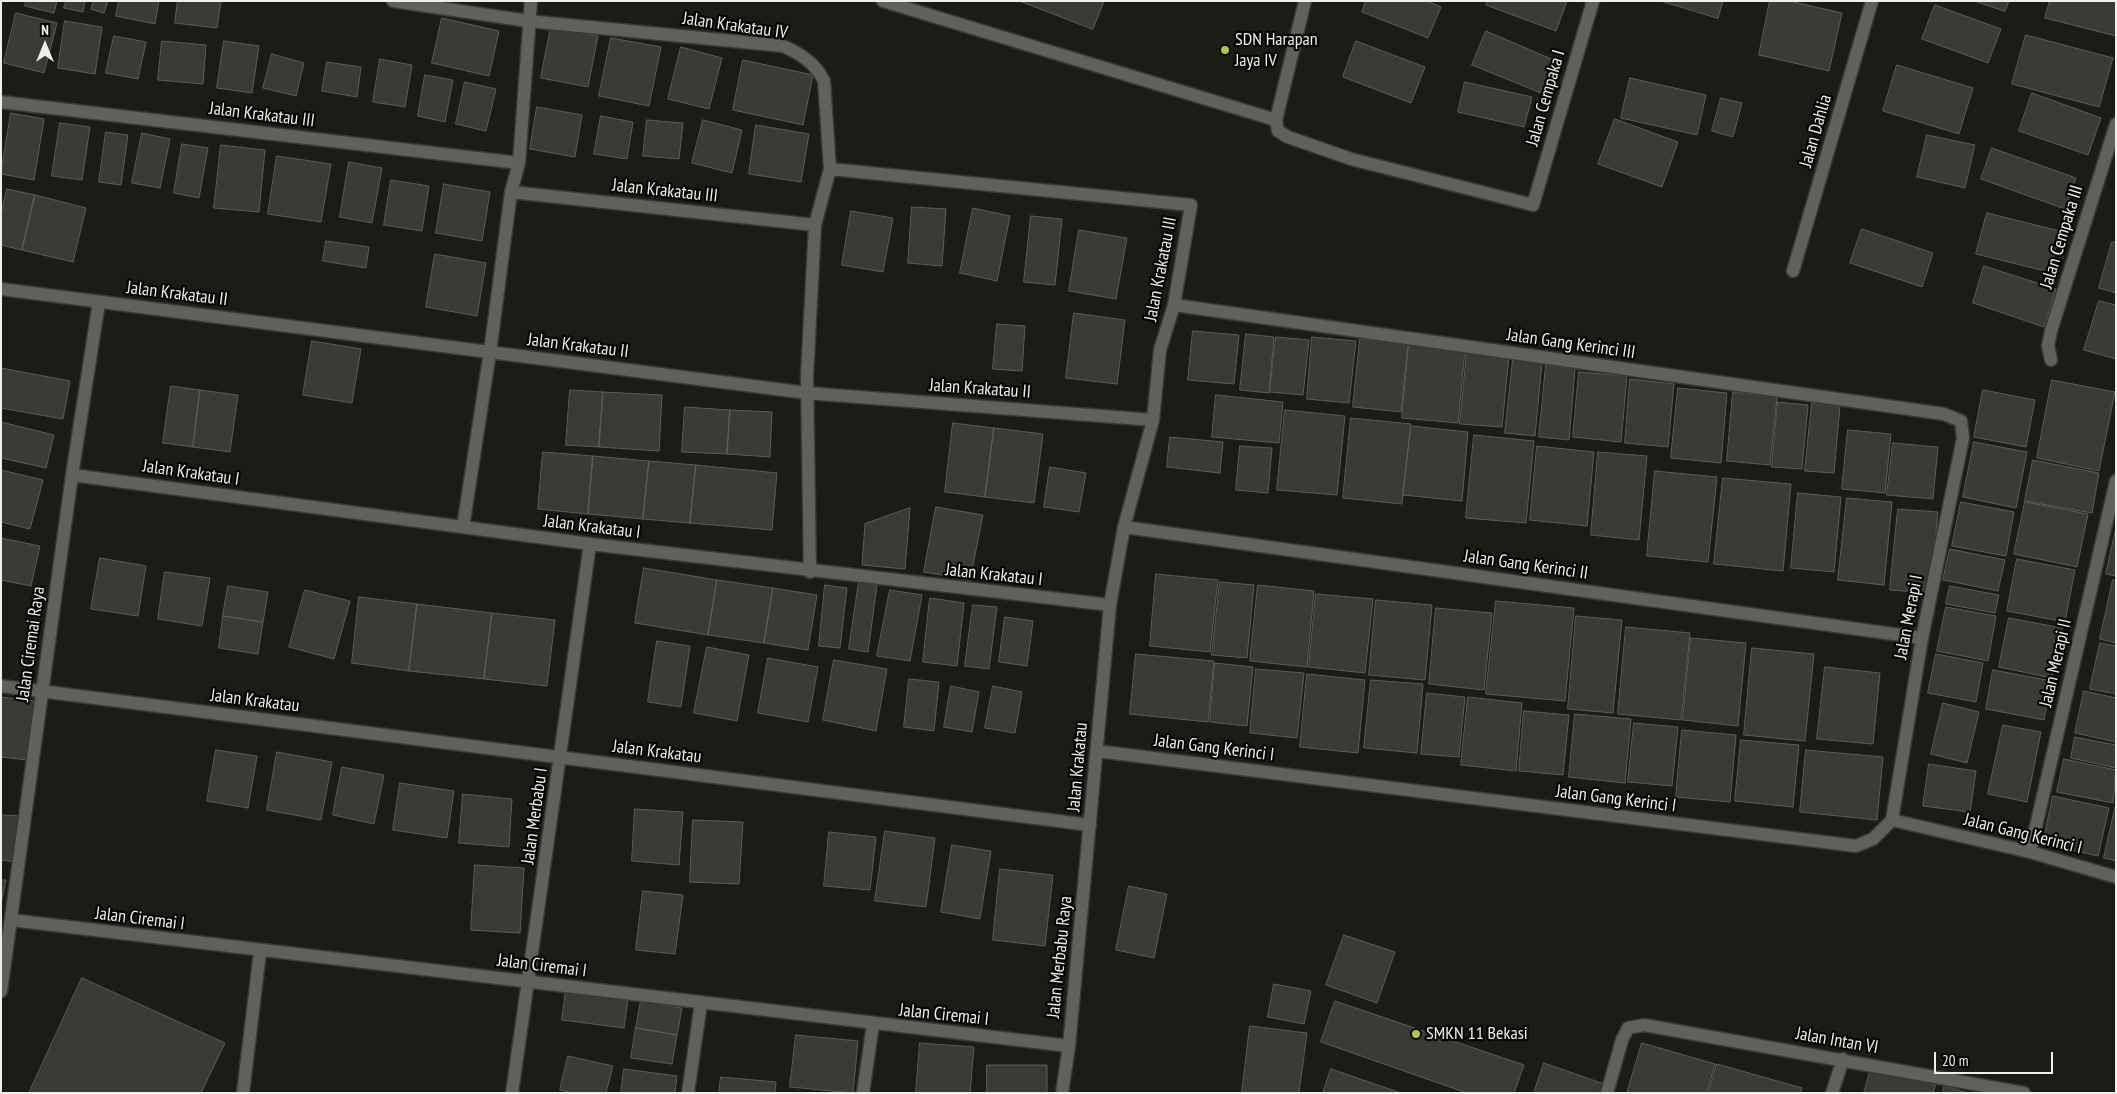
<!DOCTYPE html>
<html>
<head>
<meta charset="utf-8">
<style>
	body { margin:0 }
	#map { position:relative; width:2117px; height:1094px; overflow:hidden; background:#1a1c15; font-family:"PT Sans Narrow",sans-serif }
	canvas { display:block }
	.frame { position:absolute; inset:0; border:2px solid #eeeeea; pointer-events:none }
	.north { position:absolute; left:20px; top:20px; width:50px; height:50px; -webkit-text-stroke:4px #060604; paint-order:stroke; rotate:0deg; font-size:14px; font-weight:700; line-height:20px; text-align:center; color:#eeeeea }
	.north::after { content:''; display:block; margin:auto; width:18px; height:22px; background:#eeeeea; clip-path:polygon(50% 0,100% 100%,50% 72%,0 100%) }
	.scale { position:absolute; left:1934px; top:1052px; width:119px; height:22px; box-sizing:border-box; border:2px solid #eeeeea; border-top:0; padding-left:6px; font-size:15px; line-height:18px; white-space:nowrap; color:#eeeeea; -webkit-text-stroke:4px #060604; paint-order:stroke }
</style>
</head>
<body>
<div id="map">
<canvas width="2117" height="1094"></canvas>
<div class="frame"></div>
<div class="north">N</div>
<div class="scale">20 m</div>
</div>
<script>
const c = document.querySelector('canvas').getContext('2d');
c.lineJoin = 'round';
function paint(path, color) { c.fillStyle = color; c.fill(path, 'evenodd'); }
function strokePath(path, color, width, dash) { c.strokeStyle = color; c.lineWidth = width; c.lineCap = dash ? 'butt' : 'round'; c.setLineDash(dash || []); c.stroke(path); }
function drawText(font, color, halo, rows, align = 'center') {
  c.font = font + ' "PT Sans Narrow",sans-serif'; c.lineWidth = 4.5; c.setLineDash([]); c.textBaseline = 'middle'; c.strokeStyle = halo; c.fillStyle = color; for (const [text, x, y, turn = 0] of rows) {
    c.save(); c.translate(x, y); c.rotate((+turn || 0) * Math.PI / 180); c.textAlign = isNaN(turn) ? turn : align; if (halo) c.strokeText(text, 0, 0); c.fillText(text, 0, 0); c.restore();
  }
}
const building = new Path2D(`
	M26,1H57L54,13L25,6Z
	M66,1H85L83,12L64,8Z
	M94,1H108L104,13L91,9Z
	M119,1H159L155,24L116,16Z
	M178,1H221L217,28L175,23Z
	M1020,1H1104L1093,29Z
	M1366,1H1427L1441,7L1428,38L1362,12Z
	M1488,1H1567L1556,31L1486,5Z
	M1661,1H1723L1718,18Z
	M1770,1H1789L1842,13L1829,71L1759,55Z
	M1975,1H2009L2005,11Z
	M2050,1H2116V36L2045,18Z
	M1935,5L2001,29L1988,63L1922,39Z
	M16,13L57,23L44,73L4,63Z
	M442,18L499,31L489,76L432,63Z
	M65,21L102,27L95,74L58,68Z
	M551,27L598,36L588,87L541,78Z
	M1486,31L1556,61L1541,93L1472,65Z
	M2026,35L2113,58L2099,107L2012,84Z
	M114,36L146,42L138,79L106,73Z
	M611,38L661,47L649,106L599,96Z
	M162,41L206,45L203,84L158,80Z
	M224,41L259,46L252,93L217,88Z
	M1356,41L1425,67L1411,103L1343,77Z
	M681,47L722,58L709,109L668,99Z
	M272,54L304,63L296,96L263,88Z
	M380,59L412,65L405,107L373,102Z
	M743,60L813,75L803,125L733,110Z
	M327,62L361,67L357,97L322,91Z
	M1897,65L1973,88L1959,134L1883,111Z
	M425,75L453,80L445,122L418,116Z
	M1630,78L1706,95L1697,135L1621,118Z
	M465,82L496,89L486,131L456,124Z
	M1465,82L1532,97L1524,127L1458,112Z
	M2032,93L2101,118L2088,155L2019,131Z
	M1721,98L1742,103L1733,137L1712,131Z
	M537,107L582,115L575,157L530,149Z
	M11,113L44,119L34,180L1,174Z
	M601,116L633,122L627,159L594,154Z
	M1615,119L1678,142L1662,187L1598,164Z
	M647,120L683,123L679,159L643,156Z
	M703,120L742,130L732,173L692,163Z
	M60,123L90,127L82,180L52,176Z
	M756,125L809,134L801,182L749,174Z
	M106,132L128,135L121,185L99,182Z
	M142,133L170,139L160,188L132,183Z
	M1927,135L1975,145L1965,188L1917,177Z
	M182,144L208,148L199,198L174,193Z
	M221,145L265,150L259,212L214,208Z
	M1992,148L2076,178L2065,209L1981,179Z
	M277,156L331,164L321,222L268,214Z
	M349,162L382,168L372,223L340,217Z
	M391,180L429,186L422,231L384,225Z
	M444,184L490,192L482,241L436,233Z
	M7,189L35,195L22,250L1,245V215Z
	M35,195L86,208L73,262L22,250Z
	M912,207L946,209L942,266L908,263Z
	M973,208L1010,216L997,281L960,273Z
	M851,211L893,218L883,272L842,265Z
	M1987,213L2060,231L2049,272L1976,254Z
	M1031,216L1062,219L1055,285L1024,282Z
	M1862,229L1933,253L1922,287L1850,263Z
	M1079,230L1127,238L1116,299L1069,291Z
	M326,241L369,247L366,268L323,261Z
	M2112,242L2116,243V293L2099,288Z
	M435,254L486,263L477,316L426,307Z
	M1984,266L2056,289L2044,327L1973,303Z
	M2099,301L2116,305V359L2084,350Z
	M1074,313L1125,320L1117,384L1066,378Z
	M997,324L1025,326L1022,371L993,369Z
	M1193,331L1239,335L1234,384L1188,380Z
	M1246,334L1274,337L1269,393L1240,390Z
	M1276,337L1309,340L1303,395L1270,392Z
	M1312,337L1356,341L1349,403L1307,399Z
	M1360,339L1408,344L1401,412L1353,407Z
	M312,341L361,349L352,403L303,395Z
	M1409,345L1465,350L1458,423L1402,418Z
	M1467,352L1509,356L1502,427L1460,424Z
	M1513,360L1542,363L1535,436L1505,433Z
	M1546,365L1575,369L1569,440L1539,437Z
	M1,368L70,381L63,419L1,408Z
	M1579,372L1627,376L1621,442L1573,437Z
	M1630,379L1674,384L1668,447L1625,443Z
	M2052,380L2115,392L2099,471L2037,458Z
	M171,386L200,390L193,447L163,443Z
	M1678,388L1727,393L1721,463L1671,458Z
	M200,390L238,395L230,452L193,447Z
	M570,390L603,392L599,447L566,445Z
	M1983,390L2035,400L2026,447L1974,437Z
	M603,392L662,395L659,451L599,447Z
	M1733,392L1777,397L1770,465L1727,461Z
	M1216,395L1283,402L1279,443L1212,437Z
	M1778,402L1808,405L1802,469L1772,467Z
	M1812,403L1840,406L1834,473L1805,471Z
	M685,407L730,410L727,454L682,452Z
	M730,410L772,412L770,457L727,454Z
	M1285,410L1345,416L1337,495L1277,490Z
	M1351,418L1411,424L1402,504L1343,498Z
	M1,422L54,435L46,468L1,458Z
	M953,423L994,428L985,497L945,492Z
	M1411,426L1468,432L1462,501L1403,495Z
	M994,428L1043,434L1034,503L985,497Z
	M1848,430L1891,434L1885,493L1842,489Z
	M1474,435L1534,441L1526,523L1466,518Z
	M1170,437L1223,442L1220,473L1167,467Z
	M1974,442L2027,452L2016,508L1963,497Z
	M1893,443L1938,447L1933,499L1887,495Z
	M1240,446L1272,448L1268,493L1236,490Z
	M1537,446L1594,452L1587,526L1530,520Z
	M543,452L593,456L588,514L538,509Z
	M1598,452L1647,456L1639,540L1591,535Z
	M593,456L649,461L643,519L588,514Z
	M2033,460L2099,473L2092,513L2025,501Z
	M649,461L696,465L690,523L643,519Z
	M696,465L777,473L772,530L690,523Z
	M1050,467L1086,473L1079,512L1044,507Z
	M1,470L43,480L30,529L1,522Z
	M1655,471L1717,477L1708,562L1647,556Z
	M1723,478L1791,484L1783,571L1714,564Z
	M1798,493L1841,497L1834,572L1791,568Z
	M1847,498L1892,502L1884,585L1838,580Z
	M1961,502L2014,512L2006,556L1952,546Z
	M2025,502L2088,514L2077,567L2014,554Z
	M936,507L983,515L970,580L924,572Z
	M910,508L905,569L862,565L865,524Z
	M1898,509L1938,512L1930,593L1890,590Z
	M2116,528V576L2106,574Z
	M1,538L40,546L31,586L1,580Z
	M1950,549L2005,560L1998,591L1943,580Z
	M100,558L146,566L138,616L91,609Z
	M2017,559L2075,570L2065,622L2007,611Z
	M644,568L717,580L708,635L635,623Z
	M165,572L210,578L202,626L158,619Z
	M1156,574L1218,580L1210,652L1150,646Z
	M717,580L773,588L764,643L708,635Z
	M2113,580L2116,581V643L2100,639Z
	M859,582L877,585L868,652L849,649Z
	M1220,582L1254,585L1247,658L1212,655Z
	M825,585L847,588L840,648L819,646Z
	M1258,585L1314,591L1307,667L1250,661Z
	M228,586L268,592L263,622L223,616Z
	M1950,586L1999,595L1995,613L1946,604Z
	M773,588L817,595L808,650L764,643Z
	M305,590L350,601L334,659L289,647Z
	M890,590L922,595L910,661L877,656Z
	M1316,594L1373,599L1365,673L1309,667Z
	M359,597L417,604L409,671L352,663Z
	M930,598L964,603L957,666L923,662Z
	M1376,600L1432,605L1425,680L1369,675Z
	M1496,601L1574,608L1565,701L1486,694Z
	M417,604L492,613L484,679L409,671Z
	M973,605L997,607L989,669L965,666Z
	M1946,607L1996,616L1988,661L1937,651Z
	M1436,608L1492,613L1484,690L1429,684Z
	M492,613L555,620L547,686L484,679Z
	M223,616L263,622L258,654L219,648Z
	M1576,616L1622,620L1613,713L1568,709Z
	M1005,617L1033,621L1027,666L999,662Z
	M2009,618L2062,628L2052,678L1999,667Z
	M1626,627L1690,633L1681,720L1618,714Z
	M1691,638L1746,643L1738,726L1683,720Z
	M657,641L690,646L681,707L648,702Z
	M2100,643L2116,646V694L2090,689Z
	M707,647L749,655L737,721L694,713Z
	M1752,648L1814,654L1805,741L1744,735Z
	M1136,654L1214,661L1208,722L1130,714Z
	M1936,654L1983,663L1976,702L1928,693Z
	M768,658L818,667L808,722L758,713Z
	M834,660L887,669L876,731L823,720Z
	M1215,663L1253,667L1247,726L1210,722Z
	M1825,667L1880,673L1873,744L1817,739Z
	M1256,669L1304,673L1297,738L1250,733Z
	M1993,670L2052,681L2044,720L1986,709Z
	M1307,674L1365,680L1358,753L1300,747Z
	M909,679L939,682L934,731L904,727Z
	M1371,680L1423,684L1417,753L1364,748Z
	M951,686L979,692L972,732L944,727Z
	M993,686L1022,692L1015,733L985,728Z
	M2084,691L2116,698V742L2075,733Z
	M1427,693L1465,697L1459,757L1421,754Z
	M1,697L34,701L28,760L1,757Z
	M1468,697L1522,703L1516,771L1461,765Z
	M1943,703L1979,712L1967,763L1931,754Z
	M1524,711L1569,715L1563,775L1519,771Z
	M1575,714L1631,719L1625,783L1569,777Z
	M1634,723L1678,727L1672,786L1628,782Z
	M2003,725L2041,732L2027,802L1988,794Z
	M1682,730L1736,735L1730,802L1676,797Z
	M2075,737L2116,745V768L2071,758Z
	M1741,740L1799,745L1793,807L1735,801Z
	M216,750L257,756L248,808L207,801Z
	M1806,750L1883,757L1877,820L1800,812Z
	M277,752L332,762L321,820L267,810Z
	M2064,759L2116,770L2113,803L2057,792Z
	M1929,764L1976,771L1970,812L1923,806Z
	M342,767L384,775L374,824L333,815Z
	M400,783L454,791L447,838L393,830Z
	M463,794L512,799L509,847L459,843Z
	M2053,796L2109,808L2098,856L2043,844Z
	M2116,803V861L2104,858Z
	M635,809L683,812L679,865L632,861Z
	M1,815L22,816L17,862L1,860Z
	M693,820L743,822L739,884L690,882Z
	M885,831L935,838L926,907L875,901Z
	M829,832L876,837L870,890L824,886Z
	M952,845L991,851L980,919L941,912Z
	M475,865L524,868L520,933L471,930Z
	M1000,869L1053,875L1045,946L993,940Z
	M1,880H6L1,904Z
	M1129,886L1167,894L1154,958L1116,950Z
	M643,891L683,895L675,954L636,950Z
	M1344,935L1395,952L1377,1003L1326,985Z
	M82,978L225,1043L201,1093H29Z
	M1274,984L1311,991L1304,1024L1268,1017Z
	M566,990L628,998L624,1028L562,1020Z
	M641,1001L682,1008L677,1035L636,1028Z
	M1335,1001L1524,1065L1514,1093H1467L1321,1042Z
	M1250,1026L1307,1033L1299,1093H1242Z
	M636,1028L677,1035L672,1064L631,1058Z
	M796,1035L858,1041L853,1093L790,1087Z
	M920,1043L974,1047L970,1093H916Z
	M1642,1043L1715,1064L1707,1093H1627Z
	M568,1056L613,1066L606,1093H573L560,1090Z
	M1544,1063L1604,1084L1601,1093H1534Z
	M1717,1064L1802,1088L1800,1093H1709Z
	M987,1065H1047V1093H987Z
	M1872,1065L1936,1083L1933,1093H1864Z
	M624,1069L677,1076L675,1093H621Z
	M1331,1069L1401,1093H1323Z
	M721,1077L776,1082L775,1093H719Z
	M1944,1086L1968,1093H1943Z`);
paint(building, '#3a3b34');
strokePath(building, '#5c5e56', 1);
const minor = new Path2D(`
	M393,1L528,21L783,46C801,54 815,63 824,81L830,169L815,225L807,376L810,572
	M883,1L1276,120
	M1305,1L1276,120L1278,131L1288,137L1351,159L1533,205L1593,1
	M1,102L519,163
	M830,169L1191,205L1174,305L1160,350L1153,420L1124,527L1110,605L1069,1046L1062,1093
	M511,192L815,225
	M1793,271L1872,1
	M1,289L807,393L1153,420
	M1174,305L1944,414L1961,421L1963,438L1922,638L1892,820
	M2051,360L2048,346L2051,331L2116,124
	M72,475L590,544L1110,605
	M463,527L490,352L511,192L519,163L531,1
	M1124,527L1922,638
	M1,686L1090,825
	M1097,751L1856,846L1873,839L1892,820L2030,852L2116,877
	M2030,852L2116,481
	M11,920L1069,1046
	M1,991L72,475L99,302
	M243,1093L260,952
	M512,1093L590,544
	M688,1093L701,1003
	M863,1093L873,1024
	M1607,1093L1622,1040L1628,1028L1644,1025L2024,1093
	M1832,1093L1843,1059`);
strokePath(minor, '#383933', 15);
strokePath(minor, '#60605d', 12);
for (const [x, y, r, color] of [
	[1225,50,5,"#b4c24a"],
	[1416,1034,5,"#b4c24a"]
]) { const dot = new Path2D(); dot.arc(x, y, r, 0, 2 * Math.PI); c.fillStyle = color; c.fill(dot); strokePath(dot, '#060604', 2); }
drawText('18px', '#eeeeea', '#060604', [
	["Jalan Krakatau IV",735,26,8],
	["Jalan Cempaka I",1546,98,-74],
	["Jalan Krakatau III",262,115,7],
	["Jalan Dahlia",1816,131,-74],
	["Jalan Krakatau III",665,191,6],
	["Jalan Cempaka III",2062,237,-73],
	["Jalan Krakatau III",1161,269,-79],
	["Jalan Krakatau II",177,294,7],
	["Jalan Gang Kerinci III",1571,344,8],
	["Jalan Krakatau II",578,346,7],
	["Jalan Krakatau II",980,389,4],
	["Jalan Krakatau I",191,473,8],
	["Jalan Krakatau I",592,527,7],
	["Jalan Gang Kerinci II",1526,565,8],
	["Jalan Krakatau I",994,575,6],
	["Jalan Merapi I",1909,617,-79],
	["Jalan Ciremai Raya",31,644,-82],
	["Jalan Merapi II",2056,663,-77],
	["Jalan Krakatau",255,701,7],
	["Jalan Gang Kerinci I",1214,748,7],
	["Jalan Krakatau",657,752,7],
	["Jalan Krakatau",1078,767,-85],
	["Jalan Gang Kerinci I",1616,799,7],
	["Jalan Merbabu I",535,816,-82],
	["Jalan Gang Kerinci I",2023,834,14],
	["Jalan Ciremai I",140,919,7],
	["Jalan Merbabu Raya",1060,957,-84],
	["Jalan Ciremai I",542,966,7],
	["Jalan Ciremai I",944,1015,6],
	["Jalan Intan VI",1837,1041,10]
]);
drawText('18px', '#eeeeea', '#060604', [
	["SDN Harapan",1235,40],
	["Jaya IV",1235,61],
	["SMKN 11 Bekasi",1426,1034]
], 'left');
</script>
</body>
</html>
